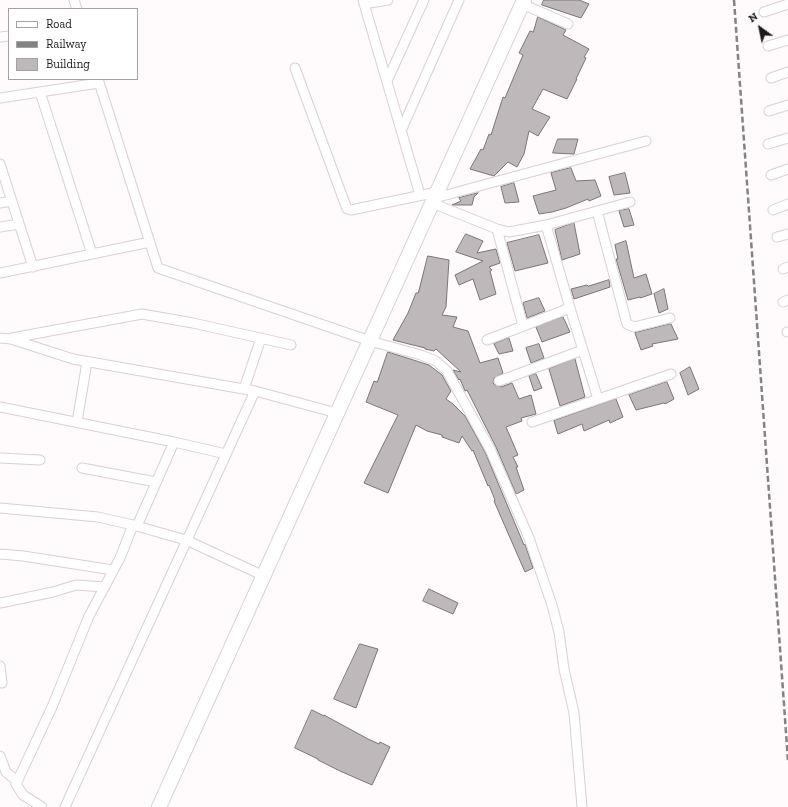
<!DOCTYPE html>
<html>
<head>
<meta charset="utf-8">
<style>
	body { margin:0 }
	#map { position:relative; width:788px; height:807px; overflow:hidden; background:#fffafc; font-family:"Zilla Slab",serif }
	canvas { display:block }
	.legend { position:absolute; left:8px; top:8px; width:130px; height:72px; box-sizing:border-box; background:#fff; border:1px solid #a4a3a4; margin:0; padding:5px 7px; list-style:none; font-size:12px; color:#1c1a1b }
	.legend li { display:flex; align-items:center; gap:8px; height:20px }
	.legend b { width:20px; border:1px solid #a4a3a4 }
	.north { position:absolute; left:740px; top:8px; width:40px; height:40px; -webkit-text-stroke:3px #fff; paint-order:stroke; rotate:327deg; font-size:11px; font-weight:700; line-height:16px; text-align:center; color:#1c1a1b }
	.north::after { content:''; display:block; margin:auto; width:14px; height:18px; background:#1c1a1b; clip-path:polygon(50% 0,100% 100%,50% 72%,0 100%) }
</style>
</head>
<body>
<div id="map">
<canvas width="788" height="807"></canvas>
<ul class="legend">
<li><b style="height:5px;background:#fff"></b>Road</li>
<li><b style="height:5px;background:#858283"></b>Railway</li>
<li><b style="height:11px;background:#beb8bb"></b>Building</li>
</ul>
<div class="north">N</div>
</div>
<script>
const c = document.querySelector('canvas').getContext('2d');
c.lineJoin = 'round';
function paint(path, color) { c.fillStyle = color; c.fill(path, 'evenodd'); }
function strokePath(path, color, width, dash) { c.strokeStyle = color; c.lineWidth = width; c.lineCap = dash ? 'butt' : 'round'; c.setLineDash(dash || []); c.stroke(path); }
const building = new Path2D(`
	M544,0H579L589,4L581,18L542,5Z
	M538,17L566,30L563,35L589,49L584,57L586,58L576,79H577L567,99L543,89L532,109L550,117L538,136L529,131L524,154L517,167L508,162L494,176L470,169L481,149L483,150L489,134L491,135L503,97L505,98L523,55L519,53L530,31L533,32Z
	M558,139H578L574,154L553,153Z
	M571,168L576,181L595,180L601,196L589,201L588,199L566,208L552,212L539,214L533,196L556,190L551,173Z
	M625,173L630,193L614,195L609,177Z
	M514,183L519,202L505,203L501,187Z
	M478,193L474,197L472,205H452L461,201L459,198Z
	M629,209L634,225L624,227L619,211Z
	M574,223L580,254L562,260L555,230Z
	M466,234L483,241L477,253L496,249L500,263L489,267L492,270L490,271L496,294L480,300L473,279L459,285L455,275L483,261L456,252Z
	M539,235L548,263L515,271L507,243Z
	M626,241L634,278L646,274L652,294L640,298V297L628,300L616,259H618L615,245Z
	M428,256L449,260L446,307L442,315L457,317L453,327L468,331L480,363L498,358L503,373L494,378L493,383L495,385L501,387L512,383L519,399L531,395L536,414L521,418L522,421L506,427L518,455L513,457L518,467H516L524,490L516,494L496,447L467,390L465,391L460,379L459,380L453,370L461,372L436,349L434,351L425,349V348L393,340L408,313L416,293H418Z
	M609,280L610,287L574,299L571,289L587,285L588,286Z
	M664,289L668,309L659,313L654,294Z
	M539,298L545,311L527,318L523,303Z
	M563,317L570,332L542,342L536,327Z
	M671,324L678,339L652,344L653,346L641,350L635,333Z
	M509,338L513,351L499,354L494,344Z
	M539,344L544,358L531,363L526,348Z
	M388,352L429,365L442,375L451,391L446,399L453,404L465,416L485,452L524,545L525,544L533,568L525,572L494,501L495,500L489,485L488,486L473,450L472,451L462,436L459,443L442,437V435L427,431L416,425L388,493L364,483L398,415L366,402L374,381L377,382Z
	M575,359L585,397L560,406L549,369Z
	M690,367L699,389L688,395L680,373Z
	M536,374L542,388L534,391L529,376Z
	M667,382L674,399L665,404L664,403L636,410L629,395Z
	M616,399L623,417L610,423L609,420L584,431L582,424L558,434L554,421Z
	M429,589L458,603L453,614L423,601Z
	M360,644L378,649L356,708L334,699Z
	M312,710L324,716V715L368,739L379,744L380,742L390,747L372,785L340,771L318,760V759L295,748Z`);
paint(building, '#beb8bb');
strokePath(building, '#7a7577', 1);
const minor = new Path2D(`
	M74,0L77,9
	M363,0L420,195
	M364,4L388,0
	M522,4L568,24
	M764,12L788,4
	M0,37L9,36
	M768,46L788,40
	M295,68L347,209L351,210L437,192
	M771,78L788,72
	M98,79L158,268L370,341L421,355L436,361L447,371L490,449L529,538L552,605L559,632L564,669L574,713L582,807
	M387,81L424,0
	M40,92L92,254
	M0,98L99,83
	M769,111L788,105
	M401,131L459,0
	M768,144L788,138
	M0,164L33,267
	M771,175L788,169
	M435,198L646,141
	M0,203L12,201
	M432,203L497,229L509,232L546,225L630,202
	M773,210L788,204
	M597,211L627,324L634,327L670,318
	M546,225L570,308L598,399
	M0,227L19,224
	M497,229L523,326
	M777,237L788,234
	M783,269L788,267
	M0,273L150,242
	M783,302L788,300
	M787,332H788
	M0,338L11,339L73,359L255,391L337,413
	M12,338L142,314L193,323L291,345
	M487,340L570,308
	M499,381L583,350
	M244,389L261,338
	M0,407L174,442L226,454
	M77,422L87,362
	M532,422L671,374
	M0,458L40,460
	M82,468L156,482
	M0,508L98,517L133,525L186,540L264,576
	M137,526L174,442
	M0,554L23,556L113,570
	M0,603L53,592L76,585L105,587
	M0,666L2,683
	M0,756L6,772L17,781
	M42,807L23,795L16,784L52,707L89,616L120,558L133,525
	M65,807L255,391`);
const highway = new Path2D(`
	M159,807L524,0`);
strokePath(minor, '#d8d1d4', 11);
strokePath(highway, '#d8d1d4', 16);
strokePath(minor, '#fff', 9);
strokePath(highway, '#fff', 14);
strokePath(new Path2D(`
	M734,0L788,761`), '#858283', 2.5, [6, 3]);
</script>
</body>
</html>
